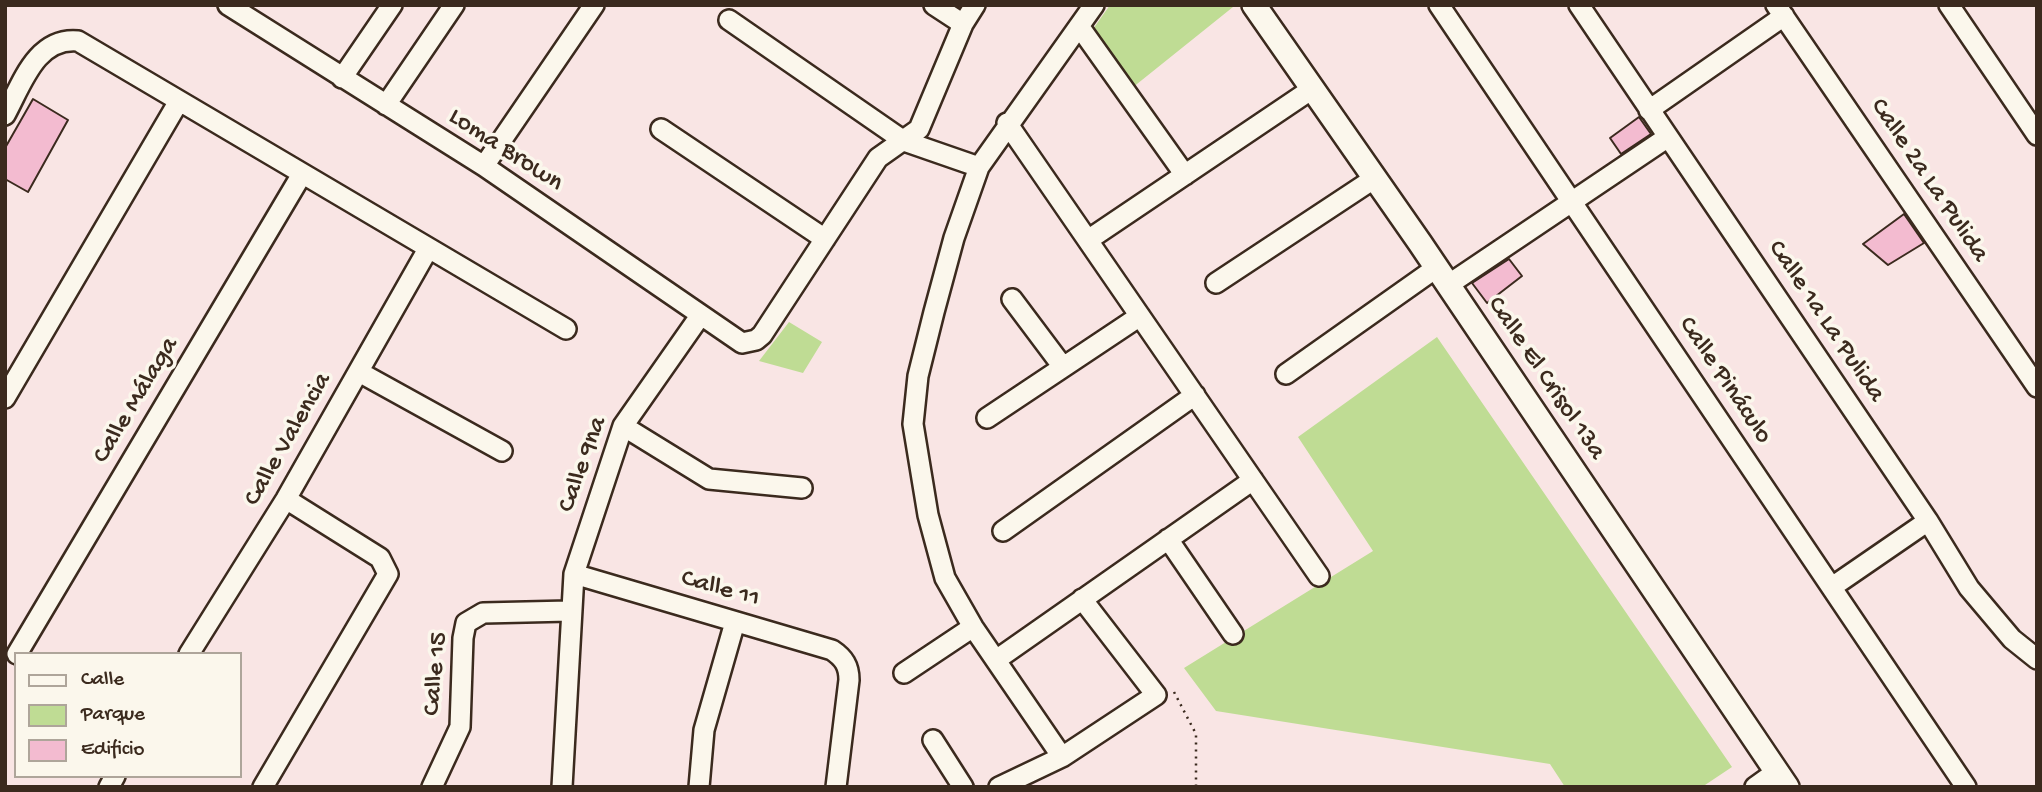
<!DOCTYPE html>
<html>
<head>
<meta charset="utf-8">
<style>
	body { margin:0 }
	#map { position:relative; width:2042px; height:792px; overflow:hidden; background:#f9e5e4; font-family:"Gochi Hand",sans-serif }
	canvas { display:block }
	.frame { position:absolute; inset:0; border:7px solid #3b2a1e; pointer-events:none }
	.legend { position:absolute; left:14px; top:652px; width:228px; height:126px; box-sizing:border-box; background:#fbf7ec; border:2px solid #aea59a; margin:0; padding:9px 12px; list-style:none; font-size:21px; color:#3b2a1e }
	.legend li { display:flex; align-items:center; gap:14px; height:35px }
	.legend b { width:35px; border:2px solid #aea59a }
</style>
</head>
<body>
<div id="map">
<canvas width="2042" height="792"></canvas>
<div class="frame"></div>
<ul class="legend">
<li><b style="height:9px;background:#fbf7ec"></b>Calle</li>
<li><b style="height:19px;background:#bfdc94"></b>Parque</li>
<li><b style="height:19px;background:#f3bbd0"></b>Edificio</li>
</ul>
</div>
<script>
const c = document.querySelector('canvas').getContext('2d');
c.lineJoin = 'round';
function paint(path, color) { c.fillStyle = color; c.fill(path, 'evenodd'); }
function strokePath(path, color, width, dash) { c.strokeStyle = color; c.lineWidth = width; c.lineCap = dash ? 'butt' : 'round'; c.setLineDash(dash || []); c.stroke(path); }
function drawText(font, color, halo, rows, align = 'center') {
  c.font = font + ' "Gochi Hand",sans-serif'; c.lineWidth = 7; c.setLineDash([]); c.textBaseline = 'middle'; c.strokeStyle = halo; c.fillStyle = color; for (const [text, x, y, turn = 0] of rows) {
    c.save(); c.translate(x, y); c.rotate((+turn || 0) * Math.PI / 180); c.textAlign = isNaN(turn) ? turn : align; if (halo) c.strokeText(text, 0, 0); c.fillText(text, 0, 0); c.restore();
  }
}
paint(new Path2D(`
	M1110,5H1232L1233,7L1132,88L1093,29Z
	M789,322L822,342L803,373L759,361Z
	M1437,337L1732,767L1702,787H1565L1550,764L1216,711L1184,668L1373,551L1298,437Z`), '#bfdc94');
const building = new Path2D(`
	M33,99L68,120L28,192L5,179V148Z
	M1639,117L1651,134L1621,154L1610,138Z
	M1904,214L1924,243L1888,265L1863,244Z
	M1509,259L1522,276L1487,303L1472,283Z`);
paint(building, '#f3bbd0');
strokePath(building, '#3b2a1e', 2);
const minor = new Path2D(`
	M228,5L484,166L742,343L756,340L762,335L878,158L919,129L963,24L975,5
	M934,5L963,24
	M1439,5L1966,787
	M1579,5L1928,521L1969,588L2012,639L2037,659
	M1776,5L2037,387
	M1949,5L2037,135
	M729,20L904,141L979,167
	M1079,26L1185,175
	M342,78L392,5
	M386,105L454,5
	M1649,110L1784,16
	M5,115C22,84 36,37 78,41L566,329
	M1007,123L1319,576
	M661,129L825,239
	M484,166L594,5
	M1088,240L1312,89
	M1216,283L1375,178
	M1448,285L1668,137
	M1012,299L1063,367
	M359,372L502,451
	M1286,374L1436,268
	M5,398L179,101
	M987,418L1140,316
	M623,426L709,479L802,488
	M1003,531L1195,395
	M1168,539L1233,634
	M574,574L832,650C844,658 849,666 849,680L836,787
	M1832,587L1928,521
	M17,654L302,174
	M189,654L286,499L428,249
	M996,660L1253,480
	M904,673L973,627
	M933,740L963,787
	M1062,757L973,627L945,578L928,515L913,424L918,376L934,312L954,238L979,167L1094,5
	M109,787L115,776
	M263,787L388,574L380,558L286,499
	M432,787L460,727L463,638L466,623L483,613L569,611
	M562,787L574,574L623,426L700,316
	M699,787L704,730L735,622
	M999,787L1062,757L1156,695L1082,599
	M1755,787L1776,772`);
const tertiary = new Path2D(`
	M1254,5L1420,243L1787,787`);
strokePath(minor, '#3b2a1e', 24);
strokePath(tertiary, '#3b2a1e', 28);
strokePath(new Path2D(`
	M1174,692L1196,734V787`), '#3b2a1e', 2.5, [2, 5]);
strokePath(minor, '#fbf7ec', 19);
strokePath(tertiary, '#fbf7ec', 23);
drawText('26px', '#3b2a1e', '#fbf7ec', [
	["Loma Brown",505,151,33],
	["Calle 2a La Pulida",1928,181,56],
	["Calle 1a La Pulida",1825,322,56],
	["Calle El Crisol 13a",1545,379,56],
	["Calle Pináculo",1724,381,56],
	["Calle Málaga",137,401,-59],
	["Calle Valencia",289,440,-60],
	["Calle 9na",584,465,-70],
	["Calle 11",720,590,16],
	["Calle 15",437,674,-85]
]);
</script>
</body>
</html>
